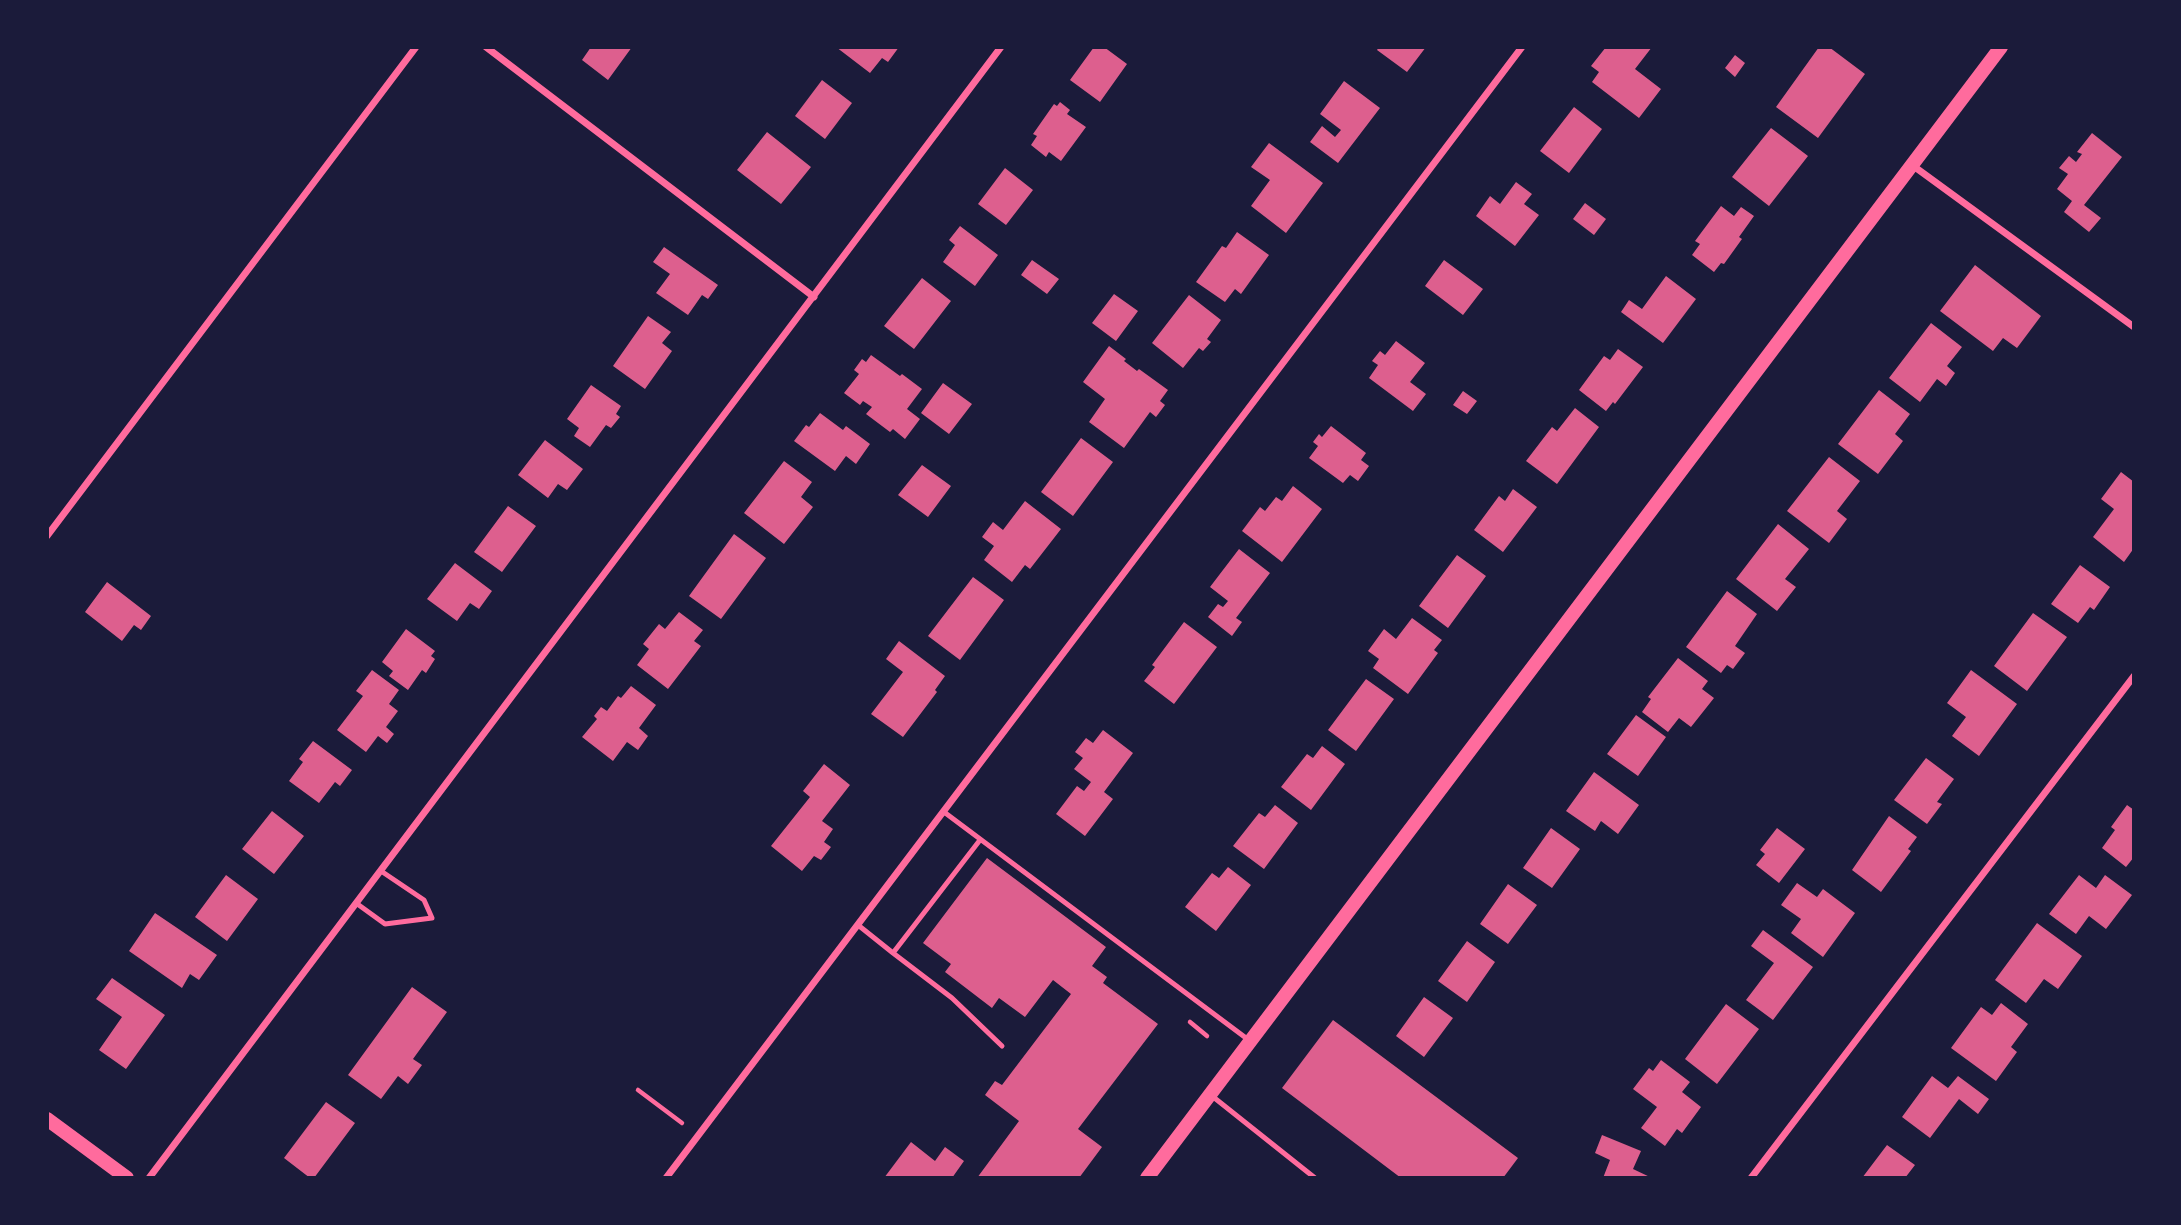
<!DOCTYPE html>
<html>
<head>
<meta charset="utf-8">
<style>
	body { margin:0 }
	#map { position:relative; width:2181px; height:1225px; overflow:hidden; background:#1b1b3a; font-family:"Alegreya Sans",sans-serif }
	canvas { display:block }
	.frame { position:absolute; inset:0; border:49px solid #1b1b3a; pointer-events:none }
</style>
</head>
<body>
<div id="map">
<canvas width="2181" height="1225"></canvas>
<div class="frame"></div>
</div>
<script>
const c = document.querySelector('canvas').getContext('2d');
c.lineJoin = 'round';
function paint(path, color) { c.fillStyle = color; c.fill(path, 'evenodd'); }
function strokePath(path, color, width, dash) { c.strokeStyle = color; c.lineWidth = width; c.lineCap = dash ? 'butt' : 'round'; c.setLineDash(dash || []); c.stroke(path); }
paint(new Path2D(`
	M591,47H632L608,80L582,60Z
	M836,47H899L888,62L882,58L870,73Z
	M1094,47H1104L1127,64L1100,102L1070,80Z
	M1379,47H1426L1407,72L1377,50Z
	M1606,47H1652L1635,69L1661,89L1639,118L1592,82L1599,72L1591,66Z
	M1819,47H1829L1865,74L1818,138L1776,107Z
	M1735,55L1745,63L1735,77L1725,68Z
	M822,80L852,103L825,139L795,116Z
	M1344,81L1380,108L1338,163L1310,142L1322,126L1335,137L1341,130L1320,114Z
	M1060,102L1070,110L1067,114L1086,127L1061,161L1049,152L1046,157L1031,145L1037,136L1033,134L1054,104L1057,106Z
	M1574,107L1602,129L1569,173L1540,151Z
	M1771,128L1808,156L1769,206L1732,177Z
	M767,132L811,167L781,204L737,170Z
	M2092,133L2122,157L2084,205L2101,218L2089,232L2064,212L2072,201L2057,189L2068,174L2059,168L2069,156L2076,162L2082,154L2077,152Z
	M1269,143L1323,183L1286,233L1251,206L1270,180L1251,167Z
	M1005,168L1033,190L1006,225L978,204Z
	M1516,182L1532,194L1524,204L1539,215L1515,246L1476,216L1490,196L1500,204Z
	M1585,203L1606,219L1594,235L1573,219Z
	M1721,206L1734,216L1741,207L1754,216L1739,237L1742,239L1724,264L1721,263L1714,272L1692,255L1700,244L1695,241Z
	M960,226L998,255L975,286L943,262L955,245L949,240Z
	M1237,232L1269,255L1241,294L1235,289L1225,302L1196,282L1222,246L1226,248Z
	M664,247L718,285L708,299L702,295L688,315L656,293L670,274L653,262Z
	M1032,260L1059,279L1047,294L1021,275Z
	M1444,260L1483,289L1463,315L1425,286Z
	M1975,265L2041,316L2017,348L2003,338L1993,351L1940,311Z
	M1666,276L1696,299L1663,343L1621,312L1629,300L1642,309Z
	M922,278L951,301L914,349L884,326Z
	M1114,294L1138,311L1116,341L1092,323Z
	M1189,295L1221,320L1207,339L1211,342L1203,351L1199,348L1183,368L1152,343Z
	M648,316L671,332L662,343L672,351L645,389L613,366Z
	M1931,323L1962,347L1947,366L1955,373L1946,386L1937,379L1920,402L1889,378Z
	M1396,341L1425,363L1410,382L1426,394L1413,411L1369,378L1378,365L1372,361L1380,351L1385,355Z
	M1109,346L1126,359L1124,361L1137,371L1139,369L1168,390L1160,401L1165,405L1156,417L1150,412L1124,448L1089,422L1105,399L1083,382Z
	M1618,349L1643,367L1615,404L1613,402L1606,411L1579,390L1604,356L1610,360Z
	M871,355L900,376L902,374L922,389L907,409L920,419L905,439L893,429L890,432L866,414L872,407L863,401L860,405L844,393L859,374L854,370L862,359L866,362Z
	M943,383L972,404L949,434L921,413Z
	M591,385L621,406L616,414L620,417L611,428L606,425L590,447L574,436L579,428L567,419Z
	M1879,390L1910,414L1895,434L1903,441L1878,474L1838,444Z
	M1463,391L1477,401L1467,414L1453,405Z
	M1575,408L1599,427L1557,484L1526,461L1552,427L1557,431Z
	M820,413L843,430L846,426L870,444L856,464L846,456L835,471L794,441L806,425L809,427Z
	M1331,426L1366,453L1361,460L1369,466L1358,481L1350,475L1343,483L1309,458L1318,446L1313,442L1319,434L1322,437Z
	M1081,438L1113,462L1073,516L1041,492Z
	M545,440L583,469L567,490L558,484L548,498L518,475Z
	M1829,457L1860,481L1837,511L1847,519L1829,543L1787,511Z
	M784,461L812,482L801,497L813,507L784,544L744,513Z
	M922,465L951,486L928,517L898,495Z
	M2121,472L2134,482V548L2124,562L2093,537L2114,509L2101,499Z
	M1293,486L1322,509L1282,562L1242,531L1260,507L1265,511L1276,497L1282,501Z
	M1513,489L1537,507L1503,552L1474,530L1499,496L1505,501Z
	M1025,501L1061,529L1030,569L1025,565L1012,582L984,560L994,546L982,537L993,522L1003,530Z
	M508,506L536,526L502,572L474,552Z
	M1778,524L1809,549L1785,579L1796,587L1777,611L1736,579Z
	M734,534L766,558L721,619L689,596Z
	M1239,549L1270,573L1236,618L1242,622L1232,636L1208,617L1218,604L1223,607L1228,601L1210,587Z
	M1457,555L1486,576L1448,628L1419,606Z
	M455,563L492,591L479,609L470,603L457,621L427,599Z
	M2080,565L2110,587L2094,610L2090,607L2078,623L2051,604Z
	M973,577L1004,600L960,660L928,636Z
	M107,582L151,616L141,630L134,625L122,641L85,612Z
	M1727,591L1757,614L1735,646L1745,653L1733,669L1727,665L1721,673L1686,647Z
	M679,612L703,630L694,641L701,646L668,689L637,665L649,649L643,644L659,624L665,629Z
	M2033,613L2067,637L2027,691L1994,666Z
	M1412,618L1442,640L1434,650L1438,653L1408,694L1373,668L1379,659L1368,651L1384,629L1396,639Z
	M1184,622L1217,647L1174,704L1144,681L1155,667L1152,665Z
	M406,629L435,651L431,656L435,659L426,673L422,670L408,690L389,676L393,671L382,662Z
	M899,641L945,676L935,690L937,692L903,737L871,714L903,672L886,659Z
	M1678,658L1708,681L1702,689L1714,698L1691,727L1679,718L1668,732L1642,712L1651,699L1648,697Z
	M372,670L399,690L389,704L398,711L386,727L394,734L387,743L378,736L366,752L337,730L363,696L356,691Z
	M1971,670L2017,704L1979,756L1952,736L1966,717L1947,703Z
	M1366,679L1394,699L1356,751L1328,730Z
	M631,686L656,705L639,728L648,736L638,750L627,742L613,761L582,737L597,719L594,716L601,707L607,711L618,696L621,698Z
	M1636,715L1666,737L1638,776L1607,754Z
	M1103,730L1133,753L1104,792L1113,799L1085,836L1056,814L1077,786L1084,791L1091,782L1074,769L1083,758L1075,752L1086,738L1093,743Z
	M313,741L352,770L340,786L335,782L319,803L289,781L303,762L299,759Z
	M1322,746L1345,764L1311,810L1281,787L1307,754L1313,758Z
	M1926,758L1954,779L1937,802L1942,804L1927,824L1894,800Z
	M824,764L850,785L822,821L833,829L824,842L831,847L821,860L814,856L802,871L771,846L810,797L803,791Z
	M1594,772L1639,805L1618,834L1601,821L1595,831L1566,811Z
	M1275,805L1298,823L1264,869L1233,846L1259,813L1265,817Z
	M2127,805L2134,810V857L2126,867L2102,848L2115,830L2111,827Z
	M272,811L304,836L274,874L242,849Z
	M1889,816L1917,837L1908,849L1911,851L1881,892L1852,870Z
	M1551,828L1580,849L1552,888L1523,868Z
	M1777,828L1805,849L1779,883L1756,865L1765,854L1760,850Z
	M987,858L1106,947L1092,966L1107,977L1103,983L1158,1024L1078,1129L1102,1147L1079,1178H977L1019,1121L985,1095L995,1081L1002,1085L1071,994L1053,980L1025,1017L999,998L992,1008L945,972L951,964L923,943Z
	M1228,867L1251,885L1216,931L1185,907L1212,873L1219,878Z
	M226,875L258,899L227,941L195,917Z
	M2079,875L2096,888L2105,875L2132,895L2106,929L2089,916L2076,934L2049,914Z
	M1797,883L1817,897L1823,889L1855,913L1823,957L1791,933L1801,919L1781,905Z
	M1508,884L1537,905L1508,944L1480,924Z
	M155,913L217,955L199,980L190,974L182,988L129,951Z
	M2037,923L2082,956L2058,989L2044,979L2026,1003L1995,980Z
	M1763,930L1813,967L1773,1020L1746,1000L1774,963L1751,946Z
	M1467,941L1495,962L1467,1002L1438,981Z
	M112,978L165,1015L126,1069L99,1050L122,1017L96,999Z
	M412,987L447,1012L413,1059L422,1065L408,1084L398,1076L381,1099L348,1075Z
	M1424,997L1453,1018L1424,1057L1396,1036Z
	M2001,1003L2028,1024L2011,1047L2017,1052L1996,1081L1951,1048L1981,1007L1992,1015Z
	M1726,1004L1759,1029L1717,1084L1685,1059Z
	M1333,1020L1518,1158L1503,1178H1401L1282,1088Z
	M1661,1060L1690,1082L1682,1092L1701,1107L1682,1133L1677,1129L1665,1146L1641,1128L1657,1107L1633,1089L1649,1068L1653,1071Z
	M1932,1076L1948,1088L1958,1076L1989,1099L1978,1114L1959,1099L1930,1138L1902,1117Z
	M326,1102L355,1123L314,1178H310L284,1158Z
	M1602,1135L1641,1151L1633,1169L1652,1178H1603L1610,1160L1595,1153Z
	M911,1142L935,1161L945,1147L964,1161L952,1178H884Z
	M1887,1145L1915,1165L1905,1178H1862Z`), '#dd5f8e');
strokePath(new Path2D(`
	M1190,1022L1207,1036
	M638,1090L682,1123`), '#ff6b9d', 4.5);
strokePath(new Path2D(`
	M944,812L1250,1041
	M356,903L385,924L432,918L424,900L381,871
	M858,925L893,953L980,840
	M893,953L952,998L1002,1046
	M1212,1096L1315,1178`), '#ff6b9d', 5);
strokePath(new Path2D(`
	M486,47L814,297
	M1912,165L2134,327
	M47,536L416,47
	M149,1178L1001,47
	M666,1178L1522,47
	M1751,1178L2134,676`), '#ff6b9d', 7);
strokePath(new Path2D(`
	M47,1119L127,1178
	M1147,1178L2001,47`), '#ff6b9d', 14);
</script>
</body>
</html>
